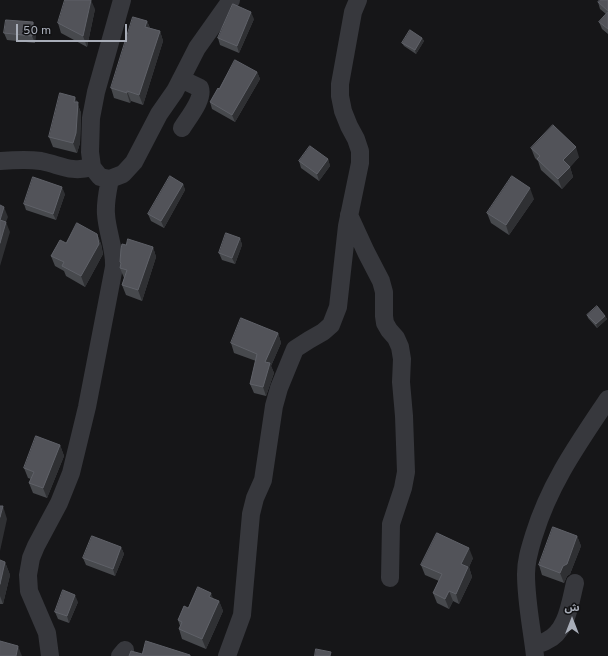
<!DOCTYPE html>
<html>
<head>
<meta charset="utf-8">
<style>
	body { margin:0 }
	#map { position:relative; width:608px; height:656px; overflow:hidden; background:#161618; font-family:Overpass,"Noto Sans Arabic",sans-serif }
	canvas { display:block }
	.north { position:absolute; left:552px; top:600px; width:40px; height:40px; -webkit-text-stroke:3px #111113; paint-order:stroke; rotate:0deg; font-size:11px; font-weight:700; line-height:16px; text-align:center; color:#a8adb8 }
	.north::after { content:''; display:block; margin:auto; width:14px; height:18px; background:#a8adb8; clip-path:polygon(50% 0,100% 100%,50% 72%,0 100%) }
	.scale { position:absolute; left:16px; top:24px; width:111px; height:18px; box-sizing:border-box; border:2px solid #a8adb8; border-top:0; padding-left:5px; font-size:12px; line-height:14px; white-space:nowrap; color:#a8adb8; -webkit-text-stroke:3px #111113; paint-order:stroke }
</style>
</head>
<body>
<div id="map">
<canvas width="608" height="656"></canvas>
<div class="north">ش</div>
<div class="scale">50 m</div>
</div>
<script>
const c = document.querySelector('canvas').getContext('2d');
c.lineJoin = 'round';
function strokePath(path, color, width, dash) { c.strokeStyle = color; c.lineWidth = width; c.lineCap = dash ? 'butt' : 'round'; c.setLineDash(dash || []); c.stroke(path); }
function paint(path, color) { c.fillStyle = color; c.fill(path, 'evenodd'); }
strokePath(new Path2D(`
	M122,0L96,92L91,118L90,152L92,167L100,177L110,179L123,174L134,162L159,114L175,91L197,48L231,0
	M181,79L200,88C204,99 188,118 182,128
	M0,161C13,160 27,159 41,161C61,165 71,173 92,167
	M349,215L366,252L381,281L384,292V316L385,323L389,330L396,338L400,347L402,359L401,382L404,416L406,472L403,488L391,524L390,578
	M534,645C538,644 543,643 546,641C567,632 570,603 575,583
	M50,656L47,633L29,591L28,575L31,558L36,546L59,503L71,473L87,407L114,267C115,249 107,232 106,214C105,202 108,190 110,179
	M120,656L125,650
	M227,656L242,615L251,514L255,498L263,480L274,406L279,388L288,366L295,349L309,340L323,332L331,325L338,307L347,226L360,163V151L356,139L349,126L343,111L340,96V84L353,12L358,0
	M535,656C532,629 526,602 526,574C526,560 530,548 534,535C550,483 578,444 608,399`), '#37383d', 18);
paint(new Path2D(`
	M608,0V34L602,29L599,22L606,14L600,9L598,2Z
	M95,9L87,47L61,33L58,23Z
	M254,19L239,53L220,45L218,38Z
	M147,21L150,28L160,31L163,41L143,105L131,101L130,103L114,98L111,88Z
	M33,22L36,29L35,43L7,40L4,33Z
	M422,38L424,41L416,54L404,46L402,43Z
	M257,72L260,79L235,122L212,109L210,102L219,89Z
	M75,97L81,113L80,143L77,153L53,147L49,137Z
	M531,148L579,157L570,167L573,177L562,189L541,170L538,161L535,158Z
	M328,159L330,166L319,181L301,168L299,161Z
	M183,184L185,190L164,228L151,221L148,214Z
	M65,194L56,220L26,210L24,204Z
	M534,199L509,235L491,223L487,213Z
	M97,234L101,244L103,254L85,287L66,276L64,271L55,266L51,256L66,243Z
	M240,238L242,245L235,264L222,260L219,253Z
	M126,245L153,247L156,257L142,301L126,295L122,285L124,278L120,268L121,265L120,262Z
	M587,315L605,316L607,319L597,328L588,318Z
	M278,333L281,343L271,366L274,373L266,396L254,393L250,384L256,361L234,353L231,343Z
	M60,445L64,456L47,498L33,493L29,483L31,479L28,478L24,468Z
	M577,536L581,546L570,574L567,576L564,583L542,575L539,565Z
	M121,547L124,554L115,576L86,565L83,558Z
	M473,558L469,567L472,577L459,604L453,601L449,609L437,603L433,593L439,581L425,575L421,565Z
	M0,560L5,562L10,575L3,604H0Z
	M213,599L219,601L223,611L206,649L182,639L179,629L180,626L178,620L188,608Z
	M78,602L69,623L58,619L55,612Z`), '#47494d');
paint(new Path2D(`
	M91,0L95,9L87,47L83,36Z
	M251,12L254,19L239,53L237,46Z
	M147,21L151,31L145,27Z
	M33,22L36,29L35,43L32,36Z
	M160,31L163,41L143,105L139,95Z
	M422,38L424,41L416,54L415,50Z
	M257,72L260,79L235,122L232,115Z
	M127,91L131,101L130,103L127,93Z
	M75,97L81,113L80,143L77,153L73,143L74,102Z
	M576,147L579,157L570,167L573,177L562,189L558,179L563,160Z
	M328,159L330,166L319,181L317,174Z
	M183,184L185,190L164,228L161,221Z
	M62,187L65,194L56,220L53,214Z
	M530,188L534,199L509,235L506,225Z
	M4,207L8,217L6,222L10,232L0,266V220Z
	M97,234L101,244L103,254L85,287L81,276Z
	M240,238L242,245L235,264L232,258Z
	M153,247L156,257L142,301L138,290Z
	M605,316L607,319L597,328L596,324Z
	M278,333L281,343L271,366L274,373L266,396L263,387L265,362Z
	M60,445L64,456L47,498L43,488Z
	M3,506L7,519L0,551V517Z
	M577,536L581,546L570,574L567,576L564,583L560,573Z
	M121,547L124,554L115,576L113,569Z
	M469,548L473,558L469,567L472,577L459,604L456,594L461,564Z
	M5,562L10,575L3,604L0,596V584Z
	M449,591L453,601L449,609L445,599Z
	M211,593L215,603L209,597Z
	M75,595L78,602L69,623L67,616Z
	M219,601L223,611L206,649L202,639Z
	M18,646L22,656H16Z`), '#2f3033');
const building = new Path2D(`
	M65,0H91L83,36L58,23Z
	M600,0H608V11L598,2Z
	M233,4L251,12L237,46L218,38Z
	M608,12V29L599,22Z
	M133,17L147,21L145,27L160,31L139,95L127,91V93L111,88Z
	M6,20L33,22L32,36L4,33Z
	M410,30L422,38L415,50L402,43Z
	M235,60L257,72L232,115L210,102L218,88L219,89Z
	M60,93L75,97L74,102H78L76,133L73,143L49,137Z
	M553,125L576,147L563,160L570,167L558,179L537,159L540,156L531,148Z
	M310,146L328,159L317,174L299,161Z
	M170,176L183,184L161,221L148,214Z
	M512,176L530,188L506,225L487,213Z
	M33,177L62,187L53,214L24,204Z
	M0,205L4,207L0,220L6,222L0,243Z
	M77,223L97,234L99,244L81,276L62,266L64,262L51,256L60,240L66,243Z
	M226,233L240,238L232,258L219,253Z
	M128,239L153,247L138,290L122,285L127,270L120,268L121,263L120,262L121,249L122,244L126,245Z
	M597,306L605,316L596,324L587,315Z
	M241,318L278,333L265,362L270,363L263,387L250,384L257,354L231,343Z
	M36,436L60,445L43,488L29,483L34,472L24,468Z
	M0,506H3L0,517Z
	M553,527L577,536L567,564L563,566L560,573L539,565Z
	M437,533L469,548L461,564L468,567L456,594L449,591L445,599L433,593L442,574L421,565Z
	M92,536L121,547L113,569L83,558Z
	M0,560L5,562L0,584Z
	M198,587L211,593L209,597L219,601L202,639L179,629L182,622L178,620L184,606L188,608Z
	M63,590L75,595L67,616L55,612Z
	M0,641L18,646L16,656H0Z
	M146,641L190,655V656H129L131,651L142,654Z
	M316,649L331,652L330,656H315Z`);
paint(building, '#525359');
strokePath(building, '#5f6168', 1);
</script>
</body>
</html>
